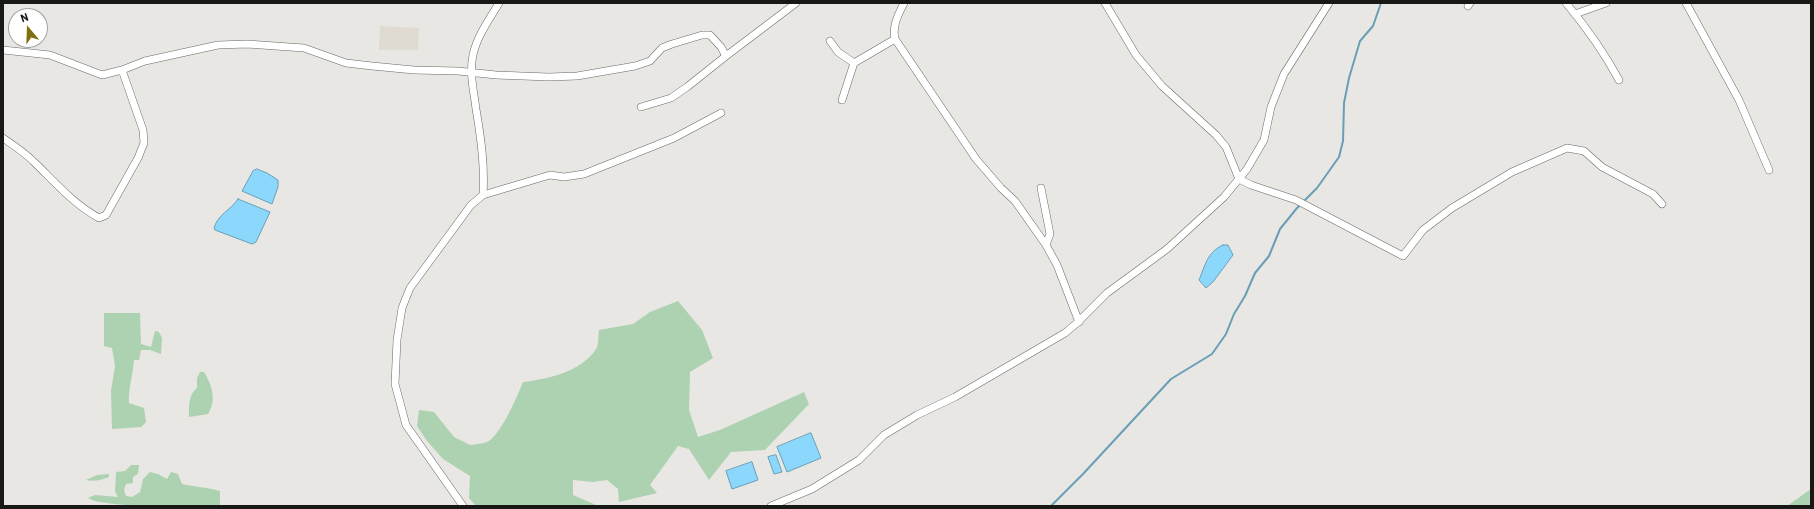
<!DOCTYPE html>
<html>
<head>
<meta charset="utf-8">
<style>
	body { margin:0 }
	#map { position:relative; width:1814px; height:509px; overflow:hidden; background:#e8e7e3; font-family:Barlow,sans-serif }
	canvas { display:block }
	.frame { position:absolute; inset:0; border:4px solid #181817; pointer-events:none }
	.north { position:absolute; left:8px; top:8px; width:40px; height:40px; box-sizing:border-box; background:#fff; border:1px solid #a3a3a2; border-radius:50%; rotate:341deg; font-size:11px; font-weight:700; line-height:16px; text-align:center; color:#181817 }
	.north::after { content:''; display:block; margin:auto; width:14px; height:18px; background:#806f0e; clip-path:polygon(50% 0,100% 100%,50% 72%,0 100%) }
</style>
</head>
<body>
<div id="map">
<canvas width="1814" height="509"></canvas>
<div class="frame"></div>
<div class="north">N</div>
</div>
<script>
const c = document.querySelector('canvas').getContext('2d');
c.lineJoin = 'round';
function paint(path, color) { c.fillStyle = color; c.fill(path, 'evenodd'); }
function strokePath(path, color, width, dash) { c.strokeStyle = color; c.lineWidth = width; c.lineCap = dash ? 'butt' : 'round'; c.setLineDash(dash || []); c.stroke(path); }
paint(new Path2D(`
	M380,26L419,28L418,50H379Z`), '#dfdbd1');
paint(new Path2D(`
	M678,301L702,330L713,358L690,372L689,410L698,437L720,430L804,392L809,404L765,450L731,452L709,480L689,449L678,446L650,485L657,493L619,502L618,489L607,480L593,482L573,480V495L596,505L584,506H476L469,498L470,476L443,459L427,441L417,426L419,410L434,412L454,437L470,445C476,444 484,444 489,441C502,432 517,397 523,382C548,379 581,372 596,349C599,345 598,336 599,330L633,324L650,312Z
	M104,313H140L141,344L151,347L155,331L159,332L162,338L161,354L150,350H141L139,360H134C133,375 128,389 129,403L144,408L146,422L141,427L112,429L111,391L115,366L112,348L104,346Z
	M200,372H204C212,385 217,400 208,414L189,417C189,407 188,395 197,388V378Z
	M131,465H139L138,474L133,477V483L126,484L124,490L126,496L132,497L140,492L143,479L150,472L158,474L167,479L171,472L178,474L182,484C194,487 207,487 220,491V506C194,506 106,509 88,498L95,495L118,497L115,491L116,472L125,471Z
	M109,474V477C101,480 94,482 86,480L97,475Z
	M1811,489V506H1787Z`), '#add2b1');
const water = new Path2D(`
	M257,169L267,173L278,180V187L272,204L242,191L253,171Z
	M238,199L270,212L256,242L252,244L215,230L214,228C218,214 230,211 238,199Z
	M1223,245H1228L1233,255L1213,282L1206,288L1199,280C1205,266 1207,252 1223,245Z
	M811,433L821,458L787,472L777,447Z
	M776,455L782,472L774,474L768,457Z
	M752,462L758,480L732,489L726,471Z`);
paint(water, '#8cd8fc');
strokePath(water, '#699eb7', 1);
strokePath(new Path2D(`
	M1051,506L1083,474L1171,379L1212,354L1226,334L1234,314L1245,296L1255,273L1269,256L1280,229L1297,208L1317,188L1339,157L1343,141L1344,103L1349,78L1360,41L1373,26L1381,3`), '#699eb7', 2);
const street = new Path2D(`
	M904,3C898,15 892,26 895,39L976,159L1001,188L1015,201L1046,245L1057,265L1079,322
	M1105,3L1136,55L1162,86L1216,135L1226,147L1239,179L1251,185L1296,200L1403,256L1423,230L1452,208L1512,172L1567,148L1584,151L1602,167L1653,194L1662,204
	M1566,3C1586,27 1604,52 1619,80
	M1686,3L1739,100L1769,170
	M1468,6L1470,3
	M1575,14L1606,3
	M830,41L838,52L854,63
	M3,50L50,55L102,75L122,70L145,61L218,45L247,44L304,48L346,63L372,66L414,70L458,71L496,75L549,77L577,76L635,66L650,61L662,48L672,44L702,35H710L721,47L726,56L796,3
	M842,100L854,63L895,39
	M641,107L671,98L687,87L726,56
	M3,138C13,145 24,152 33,161C54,181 72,203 99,218L106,215L138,158L144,143L143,130L122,70
	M1041,188L1050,234L1046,245
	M483,195L550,175L564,177L584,174L674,138L721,113
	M463,506L406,425L395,384L397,340L402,308L410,288L471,205L483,195C485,166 481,138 476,109C474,92 469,73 473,55C477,36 489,20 499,3
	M771,506L812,489L859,460L884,435L917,415L955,397L1065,333L1077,323L1107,293L1167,249L1224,197L1247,169L1264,140L1271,107L1284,74L1329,3`);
strokePath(street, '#696865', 8);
strokePath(street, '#fff', 7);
</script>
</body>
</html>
